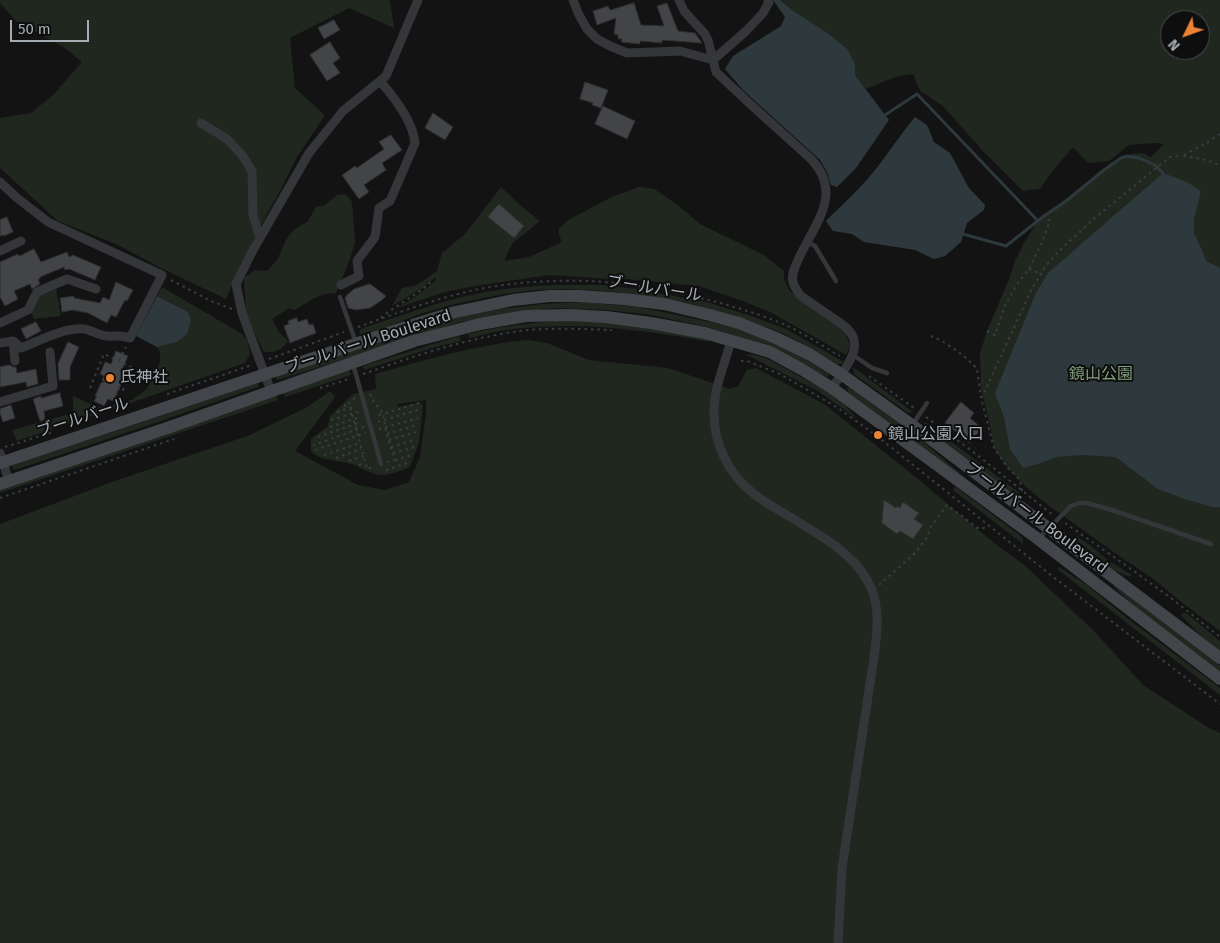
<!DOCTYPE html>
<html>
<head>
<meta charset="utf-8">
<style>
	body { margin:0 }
	#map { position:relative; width:1220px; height:943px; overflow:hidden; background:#131314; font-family:"Fira Sans",sans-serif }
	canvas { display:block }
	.north { position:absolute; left:1160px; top:10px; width:50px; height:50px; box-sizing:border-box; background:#0e0e0f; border:1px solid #4a4e51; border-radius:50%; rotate:228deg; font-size:14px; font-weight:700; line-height:20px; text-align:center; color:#a5adb4 }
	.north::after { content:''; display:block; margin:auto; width:18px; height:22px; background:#ec8333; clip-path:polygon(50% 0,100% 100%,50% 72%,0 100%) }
	.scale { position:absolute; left:10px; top:20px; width:79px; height:22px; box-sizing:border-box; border:2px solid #a5adb4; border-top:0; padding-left:6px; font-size:15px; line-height:18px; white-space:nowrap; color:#a5adb4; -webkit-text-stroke:4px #0e0e0f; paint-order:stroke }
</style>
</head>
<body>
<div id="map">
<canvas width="1220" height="943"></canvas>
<div class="north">N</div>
<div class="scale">50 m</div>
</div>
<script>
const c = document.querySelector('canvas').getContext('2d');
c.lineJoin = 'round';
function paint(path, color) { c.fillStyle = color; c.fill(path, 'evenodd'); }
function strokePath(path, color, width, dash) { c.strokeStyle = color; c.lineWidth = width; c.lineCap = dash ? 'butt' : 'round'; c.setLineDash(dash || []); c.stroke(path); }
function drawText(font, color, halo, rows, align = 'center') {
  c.font = font + ' "Fira Sans","Noto Sans JP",sans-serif'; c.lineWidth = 4; c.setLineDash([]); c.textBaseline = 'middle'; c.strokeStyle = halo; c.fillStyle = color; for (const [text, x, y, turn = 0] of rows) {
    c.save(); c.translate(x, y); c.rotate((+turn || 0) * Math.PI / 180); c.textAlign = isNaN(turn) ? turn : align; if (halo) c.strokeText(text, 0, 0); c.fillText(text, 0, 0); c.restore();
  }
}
paint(new Path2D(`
	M0,0H390L394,28L349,8L290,38L295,88L325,115L297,157L280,191L261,225L242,262L226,299L163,269L116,244L58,221L0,168V118L31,113L54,94L82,62L65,48L16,21L0,3Z
	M780,0H1220V631L1184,604L1152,578L1115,553L1048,505L1026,487L1007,467L994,448L991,429L981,389L980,353L987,331L1009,279L1015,261L1025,241L1038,221L1066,201L1104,170L1121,158L1131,154L1143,153L1151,157L1164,144L1156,143L1129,145L1109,161L1088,163L1073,147L1054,169L1040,189L1023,191L982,150L943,106L920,91L913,74L898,76L866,89L855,75V64L826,32L792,10ZM1170,20H1200V50H1170Z
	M501,187L521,206L540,221L512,244L504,261L529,257L562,242L559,235V228L570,219L614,196L639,187L654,189L678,205L700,224L764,255L784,271V279L789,290L802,302L845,332L850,346L846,355L772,313L743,301L699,286L617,278L609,279L549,275L475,286L445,292L394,309C410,301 423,292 436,280V277L421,289L392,306L402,288L417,285L437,271L442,253L465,234Z
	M346,194L352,202L355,243L350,259L336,293C319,292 308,303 294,310L289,308L272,319L278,331L288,341C282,350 275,353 264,352L248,321L246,311L244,278L255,270L267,271L277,260L287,238L295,229L308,221L316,207L325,205L337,195Z
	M557,285H603L636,289L707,302L754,317L786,329L844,362L841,364H837L783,333L751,322L692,304L619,292L565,289L536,290L503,294L455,304L423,313L381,329L363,334H360L359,331L363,328C401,316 442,300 481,293C506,288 531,286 557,285Z
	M162,287L242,334L247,340L250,354L245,363L122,406L17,441L12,430L73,413V396L97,407H106L132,400L147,389L160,363V352L157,347L177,342L188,312L157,296Z
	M56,289L61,316L34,319L31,312L40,295Z
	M582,302L639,307L733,327L767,339L799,355L829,374V376L827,377L756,342L708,327L646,314L607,310L557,308L515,313L460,322L278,380L276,379V376L458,316L492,310L543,304Z
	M557,321L611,322L703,337L710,342C645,330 580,321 514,329C499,330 484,335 469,338L468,334C498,327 526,323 557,321Z
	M459,336L461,341L432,348L364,370L363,366Z
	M527,340L547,343L589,360L668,368L730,389L738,386L747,370L756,368L824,404L913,475L994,543L1023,564L1094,631L1143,685L1209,728L1220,733V943H0V524L109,483L250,435L309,406L330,391L335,397L295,451L358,485L385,490L409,482L420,457L426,414V400L397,404L399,407L420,402L423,406L419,442L410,467C403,470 388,476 380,475C370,474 361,467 351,464C338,460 320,461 311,451V439L328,426L330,416L353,394L376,389L375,374C425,360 475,345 527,340Z
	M745,354L754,355L766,358L829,392L845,405L857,419L818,391Z
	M853,367L913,412L908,413L854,374Z
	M349,370L351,375L285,397L283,393Z
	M258,383L259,385L258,387L158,422L15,470L12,468L13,465Z
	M849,387L914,434L962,475L966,480L848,392L847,388Z
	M276,395L278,400L0,493V487Z
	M925,422L1021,494V496L1020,498L1012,494L924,427V424Z
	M955,487H956L1018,534L1023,539V544L953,490Z
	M1076,536L1090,545L1109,561L1132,575L1130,577L1115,571L1076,540L1075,539Z
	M1059,567L1087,585L1127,618L1220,688V695L1057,569Z
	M1113,585L1220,665V674L1140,612L1117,590Z
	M1183,613H1186L1220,641V651L1200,635L1181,615Z`), '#20271f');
paint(new Path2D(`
	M773,0H780L792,10L826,32L847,49L855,64V75L889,120L856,168L837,187L831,185L827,172L820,160L743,90L725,69L733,56L781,26L785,17Z
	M915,117L927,125L934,142L950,153L969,188L985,205L984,210L967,223L961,242L945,256L934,259L915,250L864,242L852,234L833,231L826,221C845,202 866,183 882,161C893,146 903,131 915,117Z
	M1163,173L1187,182L1201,191L1194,219V233L1201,248L1206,261L1220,268V507H1212L1182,498L1158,489L1116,457L1081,455L1057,457L1038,464L1023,468L1010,449L1004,417L995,393L1036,293L1048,273Z
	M157,296L188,312L191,320L187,334L177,342L157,347L136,336Z`), '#2d393d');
strokePath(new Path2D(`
	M885,115L917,94L1038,221
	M963,234L1006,246L1044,216L1066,201L1104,170L1121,158L1127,156L1139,158L1155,165L1163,173`), '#2d393d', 3);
const building = new Path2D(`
	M634,3L641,25L664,26L657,6L667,3L678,31L695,33L702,43L662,40V43L640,41V44L621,42L622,39H618V35L614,34L616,18L597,25L593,11L608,6L610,10Z
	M334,20L340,30L324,39L318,28Z
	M330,42L340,58L333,63L340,73L327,81L310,55Z
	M585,82L608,90L601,108L592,105L593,103L580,99Z
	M603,106L635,121L627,139L595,124Z
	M433,113L453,127L445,140L425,128Z
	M391,135L402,150L382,163L386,170L364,185L369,192L359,199L342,175L355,166L357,168L384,149L379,142Z
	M499,204L524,226L514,238L488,217Z
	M7,217L13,232L4,236V235L0,236V220Z
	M34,249L41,262L67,252L69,257L73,255L101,267L95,280L69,269L65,270L64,267L40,277V279H38L40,284L32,289L30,284L14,291L18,299L5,306L0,297V262L18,254L19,256Z
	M116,282L133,290L127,301L125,300L116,317L111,315L107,323L88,313L73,310L62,312L60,298L74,296V298L100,303L103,297L109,300Z
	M370,284L386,296L382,300L370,308L356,310L348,308L345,298L346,296L354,289Z
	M297,318L298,322L307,319L309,325L313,324L316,333L290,343L284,326L289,324L288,321Z
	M36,322L41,331L26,339L21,329Z
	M68,342L79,347L70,367V380H59L58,364Z
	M116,351L128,356L122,370L127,372L113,401L108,399L104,406L94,401L97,396H95L101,383L106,381H102L104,376L100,374L105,362L111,364Z
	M10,365L13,367H16L17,373L36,369L38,384L27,387L26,382L0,387V367Z
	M60,393L63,406L44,411L45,420L40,421L33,399L41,396V398Z
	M961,402L974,413L970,418L982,428L970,443L945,423Z
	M11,405L15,418L3,422L0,413V409Z
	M884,500L896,508L897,506L900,508L903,502L919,513L914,519L923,525L913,539L900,531L897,534L882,523Z`);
paint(building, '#424447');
strokePath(building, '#2d2e30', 1);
strokePath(new Path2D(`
	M1220,134L1208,142L1182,156C1194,158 1210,159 1220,166
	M1029,269L1041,274
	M171,280L211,301L232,309
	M381,318C397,304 418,295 433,280
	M358,327C394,314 432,300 470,291C513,281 572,278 616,283C640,286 664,290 687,295C719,302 751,311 781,323C802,332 821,345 840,356
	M987,331L995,335L1005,305L1018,283L1029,269L1042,242L1050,221L1044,216
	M931,336C946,342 967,357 977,369L981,398
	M269,359L344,332
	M119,360L126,347
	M741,361H747L780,374L838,408L877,436L1052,576L1220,704
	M363,374C412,357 461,340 513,332C545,327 579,329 612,330
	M869,376L914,408
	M90,388L104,354L133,368L123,390L119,388L116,395
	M320,388L349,379
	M167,394L252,365
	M370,394L373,400L383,414L376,416
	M355,398L349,403L367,469L375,466
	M344,406L349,404
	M337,412L356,406
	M926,417L972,451L1053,515
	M331,420L358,412
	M378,422L418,410
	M330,427L360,417
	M364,427L314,445L315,450L366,433
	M379,429L418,418
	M387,434L417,425
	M318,437L361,422
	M389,440L416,432
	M5,447L53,432
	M391,447L415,440
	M393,453L414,447
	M324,455L360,443
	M336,458L361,449
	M395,460L412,455
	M349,461L363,456
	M387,462L395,460L386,432L383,414L419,403L421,405
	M359,465L365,463
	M386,470L410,462
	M1022,491L1020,480L1007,467L994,448L981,398L985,391L1031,290L1045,267L1058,252L1096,217L1170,157L1182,156
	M0,498L174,439
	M1065,523L1124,564L1171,598L1220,637
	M879,585L912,556L926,539L931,527L947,505L979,529L989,527`), '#3a3d40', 2, [2.5, 4]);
strokePath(new Path2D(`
	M807,242L815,246L836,281
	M340,297L356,343
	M853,355L872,368L887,373
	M353,364L381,464
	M913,424L927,403
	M1039,538L1071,506L1079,503H1087L1112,510L1211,544`), '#343639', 4.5);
strokePath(new Path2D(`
	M573,0L578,13L587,29L597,39L610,46L627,53L680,51L713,60L746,31L763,13L769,2L768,0
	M679,0L684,11L704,33L708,40L716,72L748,102L812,160C844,195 813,226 798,260C795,267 791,274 793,282C794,287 797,291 801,296L843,325C869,344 845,368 832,388
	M201,123L227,139L242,155L252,171L253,215L260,238
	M0,182L16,197L48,222L162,275L130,338C118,334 117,337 107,336C99,336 92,330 84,329C65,327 39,341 21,348L13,341L0,343
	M0,251L21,241
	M341,285L359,276L357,261L375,237L379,208L390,201L415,143C413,121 394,97 380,81
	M0,323L28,310L37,292L67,279L96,289
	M13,341L15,361
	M731,341C725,363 714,388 714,411C713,442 728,474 753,493C762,501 772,506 782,512C797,521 812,530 827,540C846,553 863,568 872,590C880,611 877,635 874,657L842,868L838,943
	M271,391L242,313L236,284L253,250L309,153L343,111L386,76L418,0
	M0,402L53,386L50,352
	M0,453L9,481`), '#343639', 9);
strokePath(new Path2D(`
	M0,463L403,328L451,313L513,300L550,296H578L624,299L664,304L706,314L739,323L776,338L809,354L841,374L912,425L1220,658
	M0,484L170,427L414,341L480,324L526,316L570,315L606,317L651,323L705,333L770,352L803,370L832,388L1038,539L1220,679`), '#424549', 12);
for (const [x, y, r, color] of [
	[110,378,5,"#ec8333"],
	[878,435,5,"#ec8333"]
]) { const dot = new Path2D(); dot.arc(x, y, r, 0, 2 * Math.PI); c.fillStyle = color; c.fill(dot); strokePath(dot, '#0e0e0f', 2); }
drawText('16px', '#a5adb4', '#0e0e0f', [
	["ブールバール",654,289,9],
	["ブールバール Boulevard",368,342,-18],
	["ブールバール",83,418,-18],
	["ブールバール Boulevard",1036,518,37]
]);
drawText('16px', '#829f7c', '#0e0e0f', [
	["鏡山公園",1101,375]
]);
drawText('16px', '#a5adb4', '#0e0e0f', [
	["氏神社",120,378],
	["鏡山公園入口",888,435]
], 'left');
</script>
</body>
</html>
